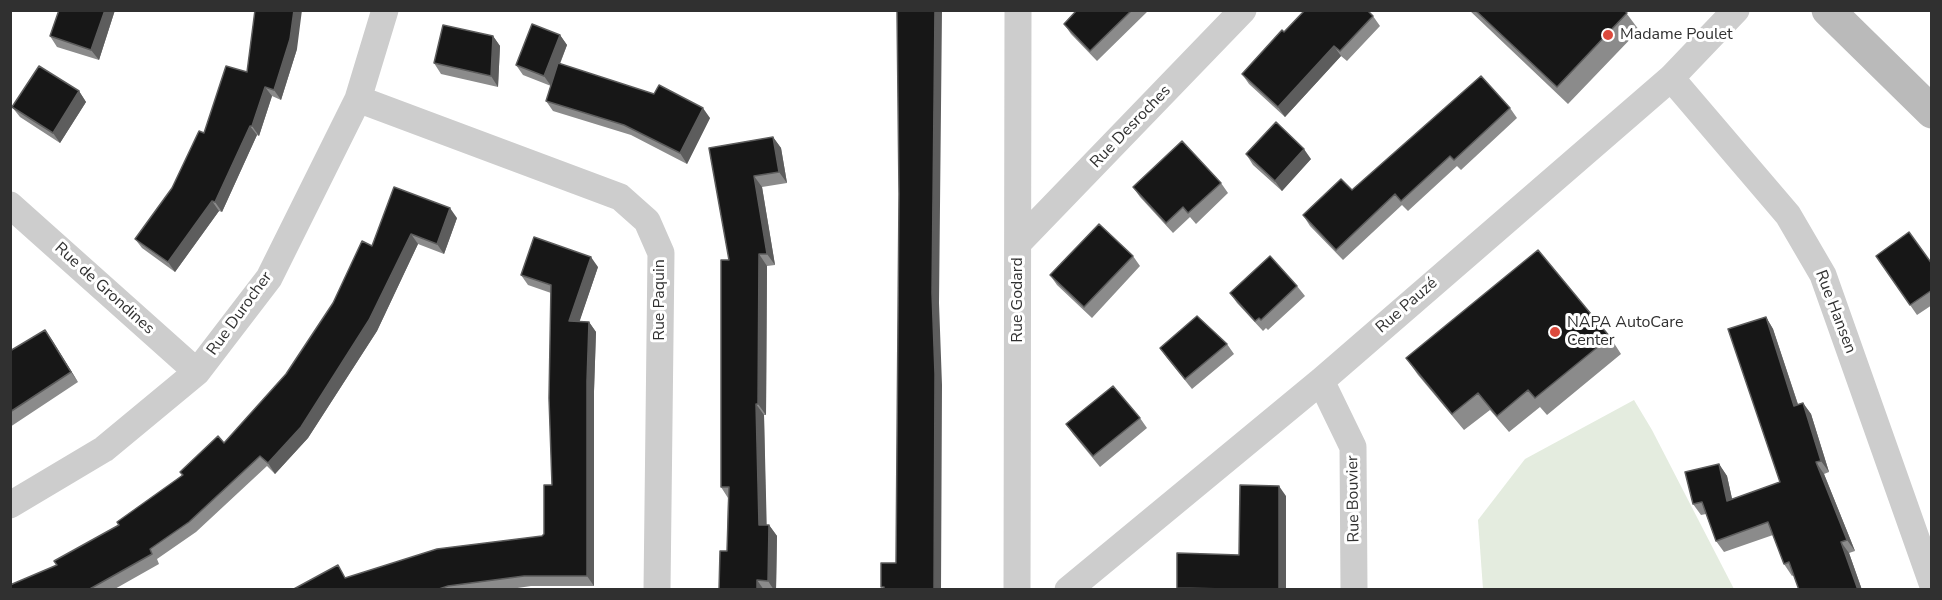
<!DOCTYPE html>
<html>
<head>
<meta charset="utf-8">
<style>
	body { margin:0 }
	#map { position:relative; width:1942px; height:600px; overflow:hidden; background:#fff; font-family:"Nunito Sans",sans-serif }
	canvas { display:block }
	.frame { position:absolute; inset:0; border:12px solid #303030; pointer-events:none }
</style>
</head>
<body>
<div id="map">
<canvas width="1942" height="600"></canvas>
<div class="frame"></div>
</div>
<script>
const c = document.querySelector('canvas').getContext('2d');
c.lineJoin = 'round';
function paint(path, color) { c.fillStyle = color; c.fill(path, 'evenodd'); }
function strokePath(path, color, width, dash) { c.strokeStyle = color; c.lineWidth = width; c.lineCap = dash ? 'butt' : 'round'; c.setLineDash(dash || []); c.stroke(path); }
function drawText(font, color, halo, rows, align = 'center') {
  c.font = font + ' "Nunito Sans",sans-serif'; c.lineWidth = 6; c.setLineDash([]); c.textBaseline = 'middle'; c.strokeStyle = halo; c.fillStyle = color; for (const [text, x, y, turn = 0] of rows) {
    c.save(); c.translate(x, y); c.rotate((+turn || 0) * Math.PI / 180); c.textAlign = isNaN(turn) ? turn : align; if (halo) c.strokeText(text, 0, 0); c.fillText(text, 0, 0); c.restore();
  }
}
paint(new Path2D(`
	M1634,400L1652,430L1734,589H1483L1478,520L1525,459Z`), '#e4ecdf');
strokePath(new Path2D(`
	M1671,78L1788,215L1823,275L1932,583
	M358,99L620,197L647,221L661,253L657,590
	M10,205L197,372
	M1018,243L1243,10
	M1321,381L1353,447L1354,590
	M10,505L104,449L197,372L269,278L358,99L385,10
	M1017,590L1018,10
	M1068,590L1321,381L1671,78L1736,10`), '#cdcdcd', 27);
strokePath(new Path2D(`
	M1828,10L1932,112`), '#bababa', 33);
paint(new Path2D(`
	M59,10H115L99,60L57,47L50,36Z
	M1077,10H1149L1097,61L1071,34L1064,24Z
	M1469,10H1624L1639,30L1568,104Z
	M1373,16L1380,26L1347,61L1341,56L1285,117L1249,84L1242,74L1284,32Z
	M560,35L567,45L560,64L710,118L687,164L631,135L553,111L546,101L551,86L523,75L516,65Z
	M493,36L500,46L498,87L441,74L434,63Z
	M297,49L281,100L272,96L259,136L257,135L222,212L219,211L175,272L142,248L135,239L172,188L204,133L247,72Z
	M79,91L86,102L60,143L20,117L12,107Z
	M1510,108L1517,118L1461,170L1457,166L1408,211L1402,205L1343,260L1310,226L1303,215Z
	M773,137L781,148L787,183L762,187L775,265L767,266L766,415H764L766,525H769L777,536L776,590H719L727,551L728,498L721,487L729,260L709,148Z
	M1246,154L1311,159L1282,191L1253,165Z
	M1221,183L1228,193L1196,224L1190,217L1173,233L1140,197L1133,187Z
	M457,218L444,254L418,244L377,331L308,438L275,474L267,466L196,532L157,559L159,564L113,590H10L57,565L119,525L182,475L180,472L224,443L286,374L372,246Z
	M1133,256L1140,266L1092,318L1057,285L1050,275Z
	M1932,264V305L1917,315L1883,266Z
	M598,267L579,322H589L596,332L594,391V586H531L504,590H292L542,536L544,534L552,485L551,293L528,285L521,275Z
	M1297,286L1305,296L1268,330L1266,328L1263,331L1237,303L1230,293Z
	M1766,317L1773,329L1798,404L1803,403L1811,414L1829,472L1824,474L1855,551L1849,553L1862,590H1799L1794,575L1792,576L1784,564L1773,535L1724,552L1716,541L1706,514L1701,515L1693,504L1719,464L1727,476L1732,499L1780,482Z
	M45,330L78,382L10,427V351Z
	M1610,337L1621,354L1547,415L1540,407L1509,432L1490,410L1464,430L1418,375L1406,358Z
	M1227,344L1234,354L1192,389L1167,358L1160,348Z
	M1140,418L1147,428L1100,467L1073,434L1066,424Z
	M1286,496V590H1178L1177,588L1239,555Z`), '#8b8b8b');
paint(new Path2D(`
	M105,10H115L99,60L91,50Z
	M294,10H302L297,49L281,100L274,90Z
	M935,10H942L939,303L942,385L941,590H934L932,293Z
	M560,35L567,45L551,86L544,76Z
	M493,36L500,46L498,87L491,76Z
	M1334,46L1341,56L1285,117L1278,107Z
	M265,87L272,96L259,136L252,126Z
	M79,91L86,102L60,143L53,133Z
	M703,108L710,118L687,164L680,153Z
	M250,126L257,135L222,212L215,202Z
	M773,137L781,148L787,183L779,172Z
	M1304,149L1311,159L1282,191L1275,181Z
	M754,176L762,187L775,265L767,254Z
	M212,201L219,211L175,272L168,262Z
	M450,208L457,218L444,254L437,244Z
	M411,234L418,244L377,331L308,438L275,474L268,463Z
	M759,254L767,266L766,415L758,404Z
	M591,257L598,267L576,332L569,321Z
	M1766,317L1773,329L1802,417L1794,406Z
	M589,322L596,332L594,391V586L587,576V381Z
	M45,330L52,340L78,382L71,372Z
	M1803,403L1811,414L1829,472L1821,461Z
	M756,404L764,415L767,536L759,525Z
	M1816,462L1824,474L1855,551L1847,540Z
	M1719,464L1727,476L1735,512L1727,501Z
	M1279,486L1286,496V590H1279Z
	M769,525L777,536L776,590H774L768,581Z
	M1841,542L1849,553L1862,590H1858Z
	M757,580L764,590H757Z`), '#5d5d5d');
const building = new Path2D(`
	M59,10H105L91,50L50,36Z
	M255,10H294L290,39L274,90L265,87L252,126H250L215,202L212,201L168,262L135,239L172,188L199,131L204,133L226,66L247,72Z
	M897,10H935L932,293L935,374L934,590H884V587H881V563H896L899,194Z
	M1077,10H1132L1090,51L1064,24Z
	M1305,10H1367L1373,16L1340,51L1334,46L1278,107L1242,74L1282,30L1284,32Z
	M1475,10H1624L1627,13L1557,87Z
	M532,24L560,35L544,76L516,65Z
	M443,25L493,36L491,76L434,63Z
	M558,63L654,94L659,85L703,108L680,153L624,125L546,101Z
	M39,66L79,91L53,133L12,107Z
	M1481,76L1510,108L1454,160L1450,156L1401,201L1395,194L1336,250L1303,215L1341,179L1352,190Z
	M1276,122L1304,149L1275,181L1246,154Z
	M773,137L779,172L754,176L767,254H759L758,404H756L759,525H769L768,581L757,580V590H719L720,551H727L729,487H721V260H729L709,148Z
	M1182,141L1221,183L1188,213L1183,207L1166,223L1133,187Z
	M394,187L450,208L437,244L411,234L369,320L301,427L268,463L260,456L189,522L150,549L152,554L88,590H10V585L57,565L54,561L119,525L117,522L183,475L180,472L218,436L224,443L286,374L333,303L362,241L372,246Z
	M1099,224L1133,256L1084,307L1050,275Z
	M1909,232L1932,264V290L1910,305L1876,256Z
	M534,237L591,257L569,321L589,322L587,381V576H524L448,586L436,590H292L338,565L345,578L437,549L542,536L544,534V485H552L549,398L551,285L521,275Z
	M1538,250L1610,337L1535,398L1528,390L1497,416L1478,393L1452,414L1406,358Z
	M1270,256L1297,286L1261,320L1259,318L1255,321L1230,293Z
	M1197,316L1227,344L1185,379L1160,348Z
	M1766,317L1794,406L1803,403L1821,461L1816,462L1847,540L1841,542L1858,590H1799L1789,562L1784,564L1768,522L1716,541L1702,502L1693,504L1685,472L1719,464L1727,501L1780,482L1728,329Z
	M45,330L71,372L10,412V351Z
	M1113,386L1140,418L1093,456L1066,424Z
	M1240,485L1279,486V590L1177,588V553L1239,555Z`);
paint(building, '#171717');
strokePath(building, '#5d5d5d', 1.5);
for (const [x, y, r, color] of [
	[1608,35,6,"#dc4a3d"],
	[1555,332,6,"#dc4a3d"]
]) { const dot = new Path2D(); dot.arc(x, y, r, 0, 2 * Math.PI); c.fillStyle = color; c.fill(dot); strokePath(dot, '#fff', 2); }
drawText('16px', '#303030', '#fff', [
	["Madame Poulet",1620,35],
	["NAPA AutoCare",1567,323],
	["Center",1567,341]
], 'left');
drawText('16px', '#303030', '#fff', [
	["Rue Desroches",1131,127,-46],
	["Rue de Grondines",104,289,42],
	["Rue Paquin",660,300,-90],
	["Rue Godard",1018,300,-90],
	["Rue Pauzé",1407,306,-41],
	["Rue Hansen",1835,312,69],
	["Rue Durocher",240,314,-54],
	["Rue Bouvier",1354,499,-91]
]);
</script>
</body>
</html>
